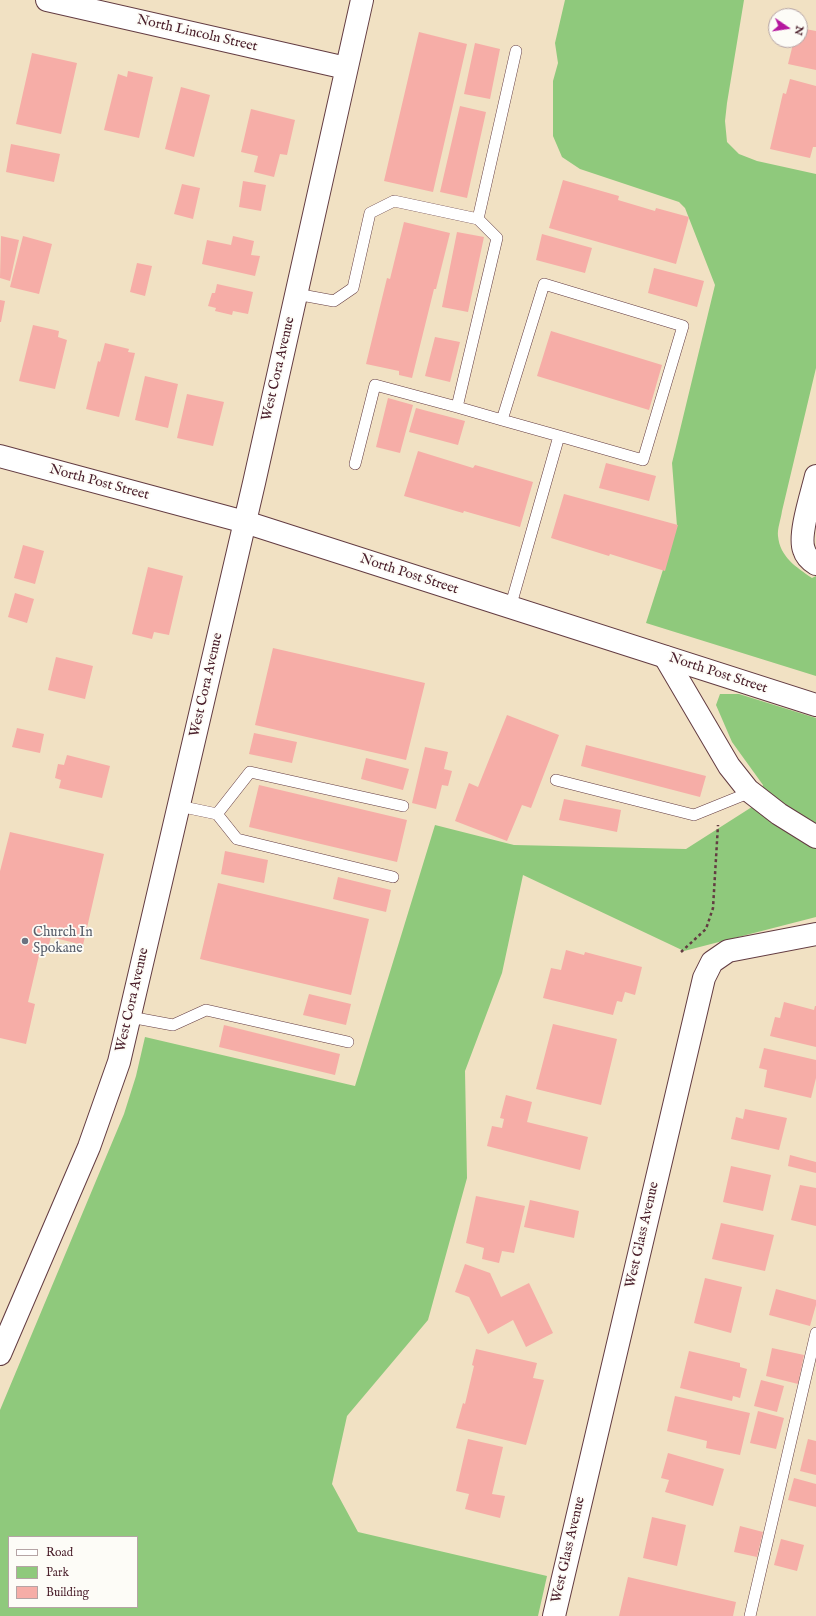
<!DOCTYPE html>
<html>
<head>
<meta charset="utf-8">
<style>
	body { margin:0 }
	#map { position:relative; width:816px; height:1616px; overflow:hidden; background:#f1e1c3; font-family:"IM FELL English",serif }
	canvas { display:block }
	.legend { position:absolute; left:8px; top:1536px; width:130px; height:72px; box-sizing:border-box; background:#fdfcf7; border:1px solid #b5a4a5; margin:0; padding:5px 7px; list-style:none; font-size:12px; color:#4a1f2b }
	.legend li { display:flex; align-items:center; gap:8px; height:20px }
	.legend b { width:20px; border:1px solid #b5a4a5 }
	.north { position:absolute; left:768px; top:8px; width:40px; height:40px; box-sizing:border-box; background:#fdfcf7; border:1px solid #b5a4a5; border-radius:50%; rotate:103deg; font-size:11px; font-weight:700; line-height:16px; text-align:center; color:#4a1f2b }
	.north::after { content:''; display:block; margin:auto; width:14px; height:18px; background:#b5179e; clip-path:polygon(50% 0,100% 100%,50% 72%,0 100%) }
</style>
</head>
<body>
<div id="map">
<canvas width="816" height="1616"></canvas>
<ul class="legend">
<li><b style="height:5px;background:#fff"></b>Road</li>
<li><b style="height:11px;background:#8fc97c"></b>Park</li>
<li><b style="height:11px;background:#f6ada7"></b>Building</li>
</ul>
<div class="north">N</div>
</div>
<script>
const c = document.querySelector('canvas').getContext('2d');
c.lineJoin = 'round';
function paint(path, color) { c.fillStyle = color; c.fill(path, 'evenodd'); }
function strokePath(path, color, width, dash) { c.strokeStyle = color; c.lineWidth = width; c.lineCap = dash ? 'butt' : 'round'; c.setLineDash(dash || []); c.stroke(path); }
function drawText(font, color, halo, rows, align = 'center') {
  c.font = font + ' "IM FELL English",serif'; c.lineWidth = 3.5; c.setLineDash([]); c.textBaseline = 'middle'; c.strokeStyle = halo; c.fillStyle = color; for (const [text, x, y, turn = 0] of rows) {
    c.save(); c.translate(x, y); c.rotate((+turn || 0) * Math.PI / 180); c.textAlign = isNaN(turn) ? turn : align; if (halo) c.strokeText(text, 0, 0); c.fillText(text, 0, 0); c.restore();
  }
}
paint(new Path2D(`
	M565,0H744L727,103L725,121L727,142L739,154L757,161L816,174V368L782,511C781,519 777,529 778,536C780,557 796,567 812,578L816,576V676L646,623L677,526L672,463L715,285L685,208L679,202L580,169L562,157L553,136V81L558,63L555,43Z
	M720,694H739L816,718V917L684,951L523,875L502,973L465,1071L467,1178L428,1320L347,1416L332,1484L358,1532L547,1576L538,1616H0V1410L124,1114L136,1076L145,1037L355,1086L435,825L514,845L686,849L755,805L763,785L732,742L716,705ZM9,1537H137V1607H9Z`), '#8fc97c');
paint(new Path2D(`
	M800,28L816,31V70L788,64L794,40H800Z
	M419,32L467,44L433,192L384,181Z
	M475,43L500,49L490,99L464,94Z
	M32,53L77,63L61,134L16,124Z
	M128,71L153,77L139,138L104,130L118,74L127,77Z
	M790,79L816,86V147H813L810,158L770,149L783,93L786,94Z
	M181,87L210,95L194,157L165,149Z
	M460,106L486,112L467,198L440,192Z
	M251,109L295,120L287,155L280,154L274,177L254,172L258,156L241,152Z
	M11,144L60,154L54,182L6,172Z
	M563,180L619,196L618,200L655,211L656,208L689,217L676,264L549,228Z
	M243,181L266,185L261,211L239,207Z
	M182,184L200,188L193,219L174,214Z
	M404,222L450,233L436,289H434L412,378L399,375V371L366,364L387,278L390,279Z
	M457,232L484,237L468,312L442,307Z
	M542,234L592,248L585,273L536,260Z
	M1,236L19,240L10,281L0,278Z
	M23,236L52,244L39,294L10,287Z
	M233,236L254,241L251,255L260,256L255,276L202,264L207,240L231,245Z
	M137,263L152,266L145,296L130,292Z
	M654,268L704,281L697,307L648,293Z
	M217,284L253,292L248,314L233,311L232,315L215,311L216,308L208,306L212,293H215Z
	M0,300L5,301L1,322H0Z
	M33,325L59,331L58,337L67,340L55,389L19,381Z
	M551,331L662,365L649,410L537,376Z
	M435,337L460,342L450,382L425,376Z
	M105,343L129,349L128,352L135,353L119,417L86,409L98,361L100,362Z
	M145,376L178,384L168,428L135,420Z
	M187,394L224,402L213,446L177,438Z
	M388,398L413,405L400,453L376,447Z
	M416,408L465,421L458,445L409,432Z
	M418,451L473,468L475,465L533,482L520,527L464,511L463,513L404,496Z
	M606,463L656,476L649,501L599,488Z
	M564,494L678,525L665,571L610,554L609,556L551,538Z
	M23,545L44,551L35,584L14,578Z
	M148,567L183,576L169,635L154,632L152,639L132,634Z
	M15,593L34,599L27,623L8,617Z
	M273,648L425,683L406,760L255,725Z
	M56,657L93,666L85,699L48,690Z
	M507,715L559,735L531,808L522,805L507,841L455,821L469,783L478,787Z
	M17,728L44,734L40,753L12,747Z
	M254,733L297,742L292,763L249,754Z
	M586,745L706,776L700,797L581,766Z
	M425,747L448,752L444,769L452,771L448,786L442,785L436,809L412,803Z
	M67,755L110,766L102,798L59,788L61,780L55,778L58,764L64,765Z
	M366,758L409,769L403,790L361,779Z
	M259,785L407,820L397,862L249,827Z
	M564,799L621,810L617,832L559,820Z
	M10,832L104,854L83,945L51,937L48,948L41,947L28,1002L35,1004L26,1044L0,1038V871Z
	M225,851L268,860L264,883L221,874Z
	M338,877L391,890L386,912L333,899Z
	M218,883L369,919L351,995L200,959Z
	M566,950L584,955L585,952L642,967L635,995L625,992L622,1002L617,1001L613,1015L543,998L551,968L561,970Z
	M309,994L351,1004L346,1025L303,1015Z
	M784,1002L814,1010L815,1006H816V1047L770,1036L775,1017L780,1018Z
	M553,1024L617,1039L601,1105L536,1089Z
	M224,1025L340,1054L335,1075L219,1047Z
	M764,1048L816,1060V1078L811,1098L764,1087L767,1070L759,1068Z
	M506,1095L532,1102L527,1122L588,1137L580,1170L487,1146L492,1126L502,1128L504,1119L500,1118Z
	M745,1109L787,1118L779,1150L731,1139L736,1117L743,1119Z
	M790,1155L816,1162V1173L788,1166Z
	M731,1166L771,1175L763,1211L723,1202Z
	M800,1185L816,1188V1226L791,1220Z
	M476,1196L525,1206L514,1253L502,1251L499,1263L482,1259L484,1248L466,1243Z
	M530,1200L579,1211L574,1238L524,1227Z
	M721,1223L774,1235L765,1271L712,1259Z
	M465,1264L490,1273L501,1297L529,1283L553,1333L526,1347L513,1320L488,1334L469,1297L455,1292Z
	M705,1278L742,1287L731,1333L694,1323Z
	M776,1289L816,1300V1305L810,1326L769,1315Z
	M772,1348L804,1355L798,1384L766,1376Z
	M476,1349L537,1363L533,1378L544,1380L526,1445L456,1428L463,1403L465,1404L474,1366L472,1365Z
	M689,1351L740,1363V1367L747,1369L740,1398L733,1396L732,1401L680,1388Z
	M761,1380L784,1386L777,1412L754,1406Z
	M675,1396L750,1413L740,1455L706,1448L707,1441L667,1431Z
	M758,1411L784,1418L776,1449L750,1443Z
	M468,1439L503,1447L492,1494L505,1496L500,1518L465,1509L469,1494L456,1491Z
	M808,1439L816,1441V1475L800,1471Z
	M668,1453L724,1469L713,1506L665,1492L669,1480L661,1478Z
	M794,1478L816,1484V1507L788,1500Z
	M652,1517L686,1525L677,1566L643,1558Z
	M740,1526L763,1532L757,1557L734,1552Z
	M781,1539L804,1545L797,1571L774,1565Z
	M628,1577L736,1602L733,1616H619Z`), '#f6ada7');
const service = new Path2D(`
	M478,219L516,51
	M296,294L334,301L353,288L370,213L394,201L478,219L497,238L457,407L502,420
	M355,464L375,385L457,407
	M510,608L559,436L643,460L683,326L544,284L502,420L559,436
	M556,780L694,815L741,796L748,790
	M179,806L217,814L237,839L393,877
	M217,814L250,772L403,806
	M130,1017L173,1025L206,1010L348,1042
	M750,1616L816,1333`);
const minor = new Path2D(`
	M47,0L346,68
	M816,476C812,493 798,535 804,550C806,557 811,561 816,564
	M665,657L729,766L748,790L779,814L816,837
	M0,1354L89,1147L119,1062L254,483L362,0
	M554,1616L704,978L712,962L728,951L816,934`);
const tertiary = new Path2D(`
	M0,456L245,522L816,705`);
strokePath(service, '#633c42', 12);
strokePath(minor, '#633c42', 24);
strokePath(tertiary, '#633c42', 24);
strokePath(new Path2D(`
	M681,952L706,929L713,908L718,825`), '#633c42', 2.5, [3, 3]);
strokePath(service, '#fff', 11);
strokePath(minor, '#fff', 22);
strokePath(tertiary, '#fff', 22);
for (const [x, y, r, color] of [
	[25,941,4,"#6b7280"]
]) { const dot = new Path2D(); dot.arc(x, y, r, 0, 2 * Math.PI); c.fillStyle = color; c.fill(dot); strokePath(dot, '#fdfcf7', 1.5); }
drawText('14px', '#4a1f2b', '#fdfcf7', [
	["North Lincoln Street",197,34,13],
	["West Cora Avenue",279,369,-77],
	["North Post Street",99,483,15],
	["North Post Street",409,575,18],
	["North Post Street",718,674,18],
	["West Cora Avenue",207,685,-77],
	["West Cora Avenue",133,1000,-77],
	["West Glass Avenue",643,1235,-77],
	["West Glass Avenue",569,1550,-77]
]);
drawText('14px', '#5b616d', '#fdfcf7', [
	["Church In",33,933],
	["Spokane",33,949]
], 'left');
</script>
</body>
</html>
